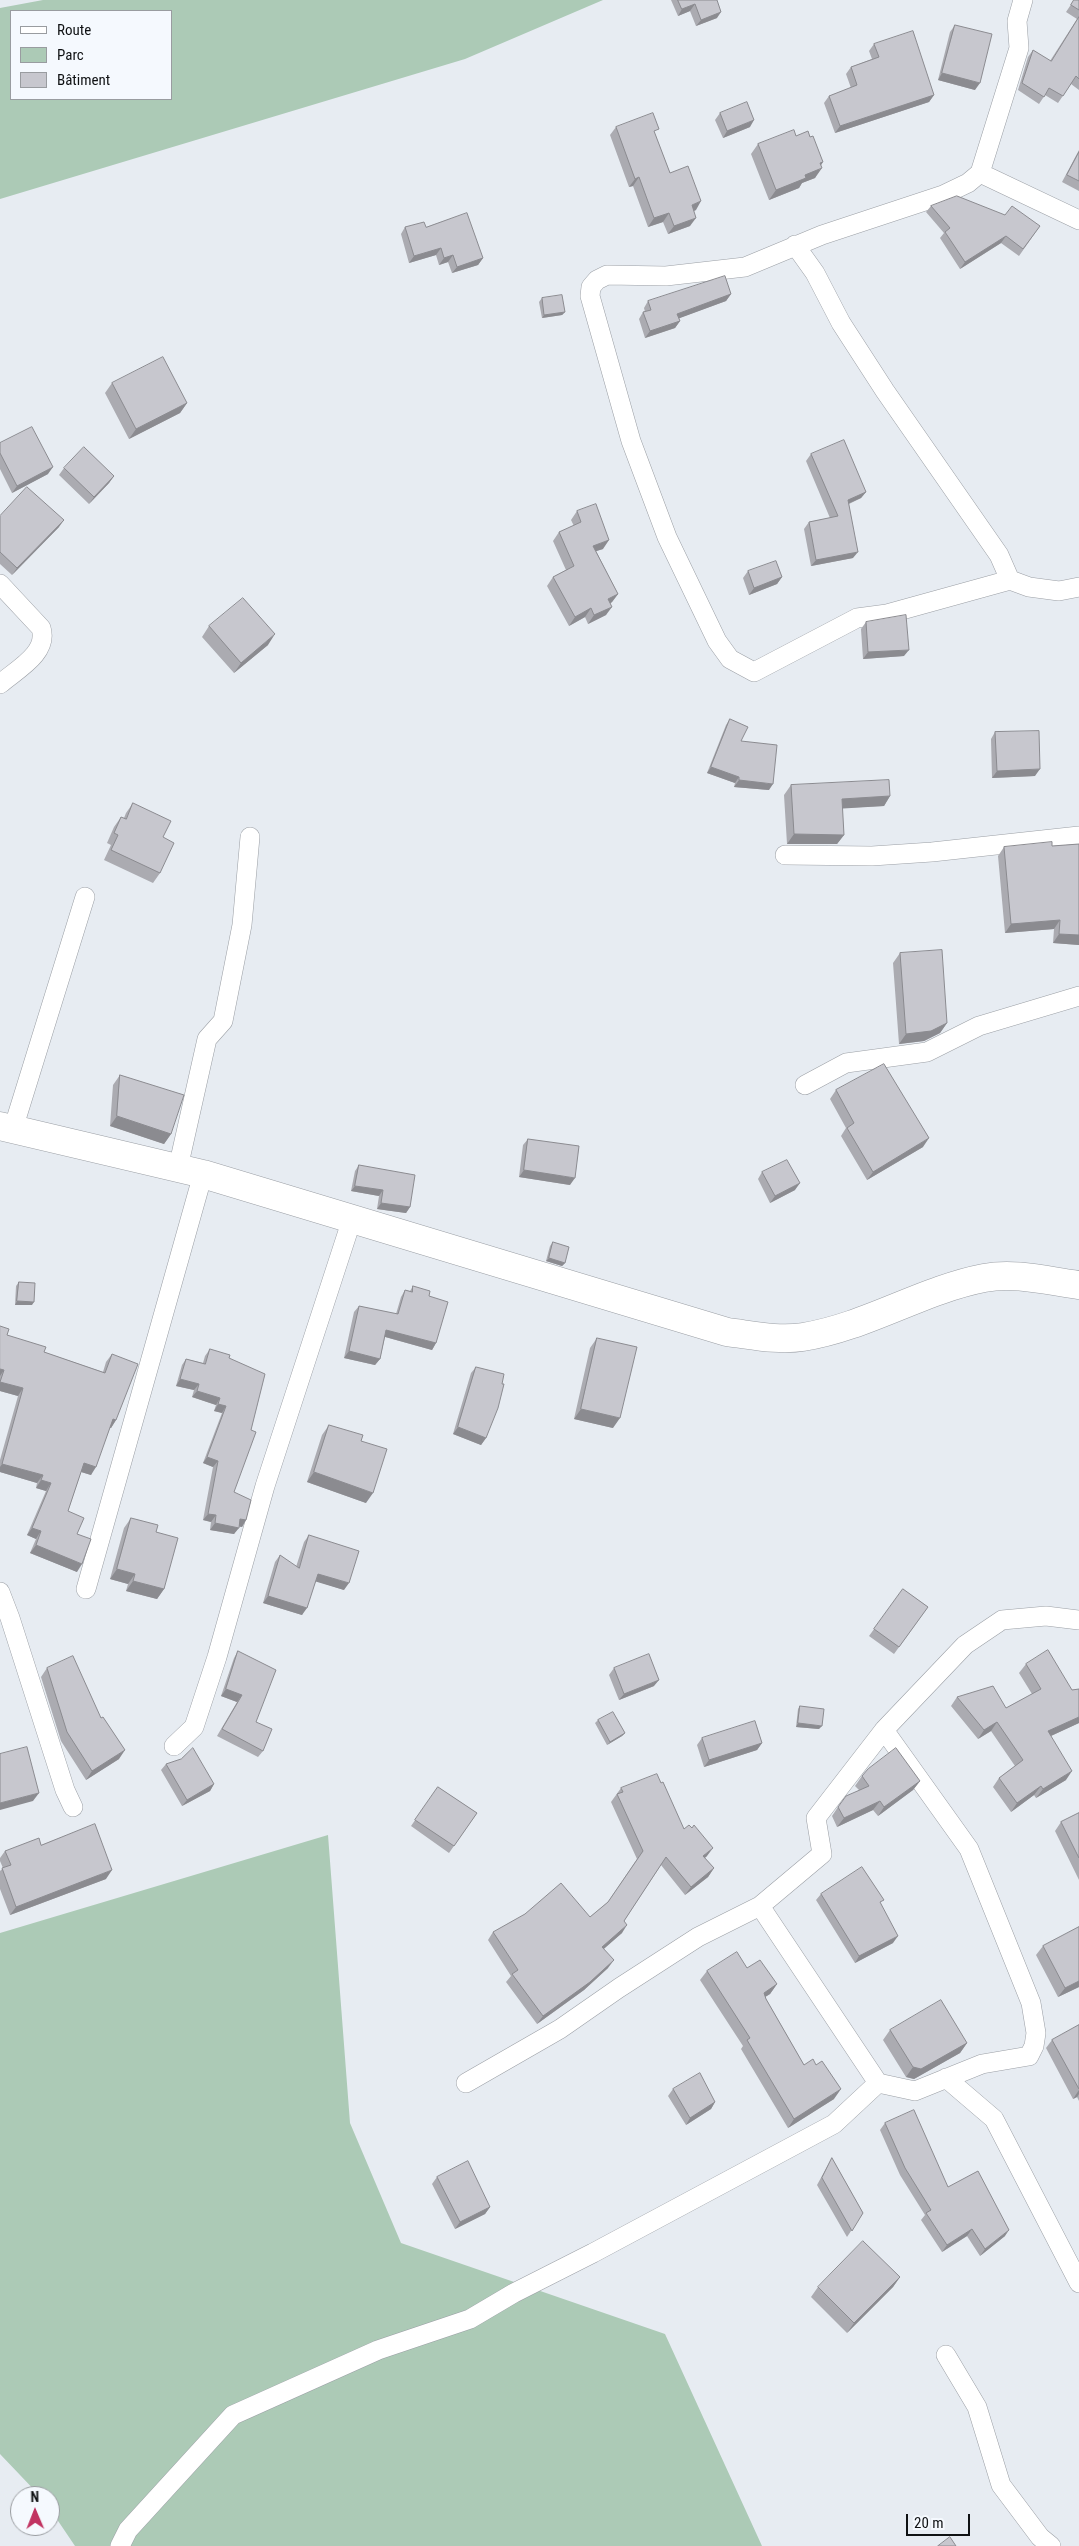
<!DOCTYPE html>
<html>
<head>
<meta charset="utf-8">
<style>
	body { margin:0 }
	#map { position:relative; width:1079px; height:2546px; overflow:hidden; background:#e7ecf2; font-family:"Roboto Condensed",sans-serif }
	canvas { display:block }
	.legend { position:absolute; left:10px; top:10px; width:162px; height:90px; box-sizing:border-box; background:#f5f9fe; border:1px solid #999ca0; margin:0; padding:6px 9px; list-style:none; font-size:15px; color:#0f1113 }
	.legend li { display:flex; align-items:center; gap:10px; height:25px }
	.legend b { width:25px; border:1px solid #999ca0 }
	.north { position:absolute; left:10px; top:2486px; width:50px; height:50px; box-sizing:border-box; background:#f5f9fe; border:1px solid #999ca0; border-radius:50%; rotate:359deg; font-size:14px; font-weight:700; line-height:20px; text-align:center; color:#0f1113 }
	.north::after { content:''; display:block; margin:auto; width:18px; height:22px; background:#c13361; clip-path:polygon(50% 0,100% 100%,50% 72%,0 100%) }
	.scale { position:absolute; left:906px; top:2514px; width:64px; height:22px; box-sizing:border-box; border:2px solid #0f1113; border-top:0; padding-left:6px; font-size:15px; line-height:18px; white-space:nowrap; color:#0f1113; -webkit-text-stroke:4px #f5f9fe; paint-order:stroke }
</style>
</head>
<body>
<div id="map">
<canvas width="1079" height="2546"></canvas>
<ul class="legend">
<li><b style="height:6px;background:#fff"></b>Route</li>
<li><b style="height:14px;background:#accab6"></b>Parc</li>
<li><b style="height:14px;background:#c7c7ce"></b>Bâtiment</li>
</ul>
<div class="north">N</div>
<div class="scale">20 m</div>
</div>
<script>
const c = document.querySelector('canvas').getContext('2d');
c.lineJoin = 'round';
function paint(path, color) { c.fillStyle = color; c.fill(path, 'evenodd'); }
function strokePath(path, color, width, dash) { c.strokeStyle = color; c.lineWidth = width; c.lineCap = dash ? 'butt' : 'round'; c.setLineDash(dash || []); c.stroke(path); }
paint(new Path2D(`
	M43,0H603L465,59L0,199V8ZM11,11H171V99H11Z
	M328,1835L350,2123L401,2243L665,2334L762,2546H75L50,2509V2496H40L0,2454V1933Z`), '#accab6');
const street = new Path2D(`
	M980,173L1019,48L1017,21L1023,0
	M1079,220L980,173L968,183L943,195L822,235L745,267L666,276L607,275L597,280L591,287L590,296L631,441L667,537L717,641L730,659L754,672L857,618L887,614L1010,580L1029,587L1059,591L1079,587
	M795,245L815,273L841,323L885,391L999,555L1010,580
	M0,584L41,628C49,653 16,670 0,684
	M785,855L872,856L932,852L1079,836
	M805,1085L846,1063L927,1052L979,1026L1079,996
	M13,1129L85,897
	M178,1168L207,1039L223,1021L242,925L250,837
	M86,1589L203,1174
	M0,1592L10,1618L65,1790L73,1807
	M174,1746L194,1727L217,1657L265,1486L352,1219
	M760,1906L878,2083L915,2091L982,2064L1029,2056L1034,2046L1036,2033L1031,2003L969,1849L884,1730
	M946,2078L994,2119L1079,2283
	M466,2083L560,2029L619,1988L698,1937L760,1906L822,1854L816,1818L884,1730L965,1645L1002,1620L1046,1616L1079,1620
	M946,2355L977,2407L1001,2485L1040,2537L1051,2546
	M120,2546L128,2530L233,2415L378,2350L470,2319L514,2293L593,2253L834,2124L878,2083`);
const secondary = new Path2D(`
	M0,1126L203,1174L727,1332C752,1335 778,1341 803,1337C866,1327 922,1290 984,1278C1015,1272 1048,1281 1079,1285`);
strokePath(street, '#9b9fa5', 20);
strokePath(secondary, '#9b9fa5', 29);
strokePath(street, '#fff', 19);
strokePath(secondary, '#fff', 28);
paint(new Path2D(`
	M671,0H717V18L696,26L690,11L678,16Z
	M1074,0H1079V90L1071,84L1058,103L1045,95L1039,104L1018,90L1028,57L1033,50L1050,61L1077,19L1066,12Z
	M955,25L975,90L938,80L950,32Z
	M874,44L934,95L929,102L835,133L824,103L829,96L851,88L846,74L851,67L872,59L869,51Z
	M720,113L750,127L723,138L715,120Z
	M616,127L655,134L670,173L696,210L694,211L690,226L668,234L663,222L648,227L633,186L629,187L610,135Z
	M796,136L821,165L815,178L802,183L799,188L769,200L751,154L758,144Z
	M1079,150V191L1062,182Z
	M931,206L1005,215L1040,226L1019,256L1001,243L960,269L940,238L944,233L926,212Z
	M405,227H426L483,258L478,265L452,273L448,262L439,265L436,255L409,263L401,234Z
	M731,294L726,301L679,318L680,321L675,328L645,338L639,319L643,312H645L644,308L648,301Z
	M542,298L565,312L562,315L542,318L539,302Z
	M112,383L187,403L180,413L129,439L105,393Z
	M0,443L48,474L12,493L0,469Z
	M811,454L866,492L861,498L849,504L853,558L811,566L804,529L809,522L830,518L806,461Z
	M64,468L114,476L109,483L89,504L59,475Z
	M577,511L603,549L596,551L618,594L612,602L610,604L606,615L588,624L585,617L569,626L547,586L553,577L566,570L553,541L559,532L574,526L571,520Z
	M0,516L59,527L12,575L0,564Z
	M748,571L782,577L777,584L749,595L743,578Z
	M866,622L904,656L863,659L861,629Z
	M209,626L268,645L234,673L202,637Z
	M730,719L741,741L769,790L734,787L735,783L707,773L726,725Z
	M995,732L1035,776L992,778L991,739Z
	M791,785L890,796L884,806L842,808L844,835L837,844H787L784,795Z
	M133,803L163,837L160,873L153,883L104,860L111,845L107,843L114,827L121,817L124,818L126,813Z
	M1079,844V945L1053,943L1054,929L1005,933L998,856L1004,847L1052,846Z
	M900,953L947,1023L940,1033L924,1041L899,1044L893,963Z
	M120,1075L171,1134L164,1144L110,1126L113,1085Z
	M836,1090L923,1147L867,1180L841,1136L846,1128L830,1099Z
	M528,1139L570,1185L519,1177L523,1145Z
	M359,1165L410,1207L406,1213L377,1209L379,1196L351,1191L355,1171Z
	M762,1172L795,1190L770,1203L758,1179Z
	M553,1242L565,1263L562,1266L546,1261L550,1246Z
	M19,1282L32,1305H15L16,1286Z
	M413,1286L429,1296L436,1343L432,1350L385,1337L380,1359L375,1365L344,1358L354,1312L359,1306L396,1314L401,1297L405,1290L410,1291Z
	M0,1326L7,1335L44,1352L103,1372L106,1362L112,1354L116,1420L111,1428H110L91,1475L81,1472L68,1511L77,1534V1572L30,1553L36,1539L27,1535L46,1491L36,1488L37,1483L0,1472V1460L18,1396L0,1391Z
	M597,1338L613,1428L574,1419L590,1348Z
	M210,1349L229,1358L234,1492L246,1520L242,1527L239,1526L234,1534L210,1530L211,1522L203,1520L213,1467L203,1463L222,1413L214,1411L216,1405L192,1397L194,1390L176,1386L182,1365L186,1359L203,1363L205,1356Z
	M476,1367L486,1438L481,1445L453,1434L471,1373Z
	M329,1425L361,1441L366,1503L307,1482L322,1435Z
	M131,1518L156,1532L164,1589L157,1599L126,1591L128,1584L110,1579L124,1528Z
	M309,1535L344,1590L316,1581L302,1615L263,1603L275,1562L280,1555L296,1567L304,1542Z
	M903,1589L928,1607L894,1654L869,1636Z
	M238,1651L263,1751L258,1757L217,1736L237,1702L221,1696L234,1658Z
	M1026,1664L1072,1690L1079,1689V1723L1051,1736L1066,1780L1036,1798L1034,1795L1011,1812L993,1787L999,1778L1015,1766L991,1731L978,1739L951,1706L957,1697L1006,1708L1032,1694L1019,1673Z
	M47,1668L119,1759L86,1780L61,1741L41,1677Z
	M614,1668L654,1686L619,1700L609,1675Z
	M800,1706L819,1729L796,1727L798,1709Z
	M598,1720L625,1733L622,1736L607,1745L595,1723Z
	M702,1738L762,1743L757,1750L704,1767L697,1745Z
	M166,1764L214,1784L210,1791L182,1806L161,1770Z
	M862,1776L920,1781L913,1790L878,1816L873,1810L837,1827L832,1816L838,1807L859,1790L855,1786Z
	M438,1787L477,1813L449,1853L411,1826Z
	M621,1788L684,1829L707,1856L705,1858L714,1868L708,1877L685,1895L661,1865L624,1921L622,1933L604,1948L608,1968L584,1990L537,2024L506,1982L511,1976L488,1940L493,1932L590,1917L608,1902L637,1859L611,1802Z
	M1079,1813V1880L1055,1831L1061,1822Z
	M41,1845L106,1879L10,1915L0,1889V1871L3,1868L0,1861V1858L5,1851Z
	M821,1894L881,1904L893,1943L855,1963L816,1900Z
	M1079,1927V1987L1058,1997L1036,1955L1043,1946Z
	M747,1968L777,1984L770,1994L765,1997L804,2065L834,2099L788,2128L741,2049L743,2046L700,1980L707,1971Z
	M1079,2025V2101L1077,2097L1073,2099L1046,2048L1052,2040Z
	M890,2030L967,2043L960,2053L914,2079L906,2077L883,2040Z
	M673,2089L715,2102L711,2109L686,2125L668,2096Z
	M885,2123L948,2187L1005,2236L980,2256L967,2236L942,2252L921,2220L925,2215L900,2175L880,2130Z
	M832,2158L863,2213L847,2237L817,2185L828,2165Z
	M437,2177L490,2207L485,2214L455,2229L432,2184Z
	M900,2277L893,2287L847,2333L811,2297L818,2287Z`), '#ababb1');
paint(new Path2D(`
	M695,4L690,11L678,16L682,9Z
	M721,12L717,18L696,26L701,20Z
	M942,73L980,83L975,90L938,80Z
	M934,95L929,102L835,133L840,126Z
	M754,120L750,127L723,138L727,131Z
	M823,162L818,170L822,168L815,178L802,183L799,188L769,200L776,190L805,175L820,163Z
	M639,177L633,186L629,187L635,179Z
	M701,201L696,210L686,214L692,205Z
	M669,213L663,222L648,227L654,218Z
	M696,218L690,226L668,234L674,226Z
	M1006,236L1001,243L960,269L965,262Z
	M441,248L436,255L409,263L414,256Z
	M453,255L448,262L439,265L444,258Z
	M483,258L478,265L452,273L457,267Z
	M731,294L726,301L672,321L677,314Z
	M565,312L562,315L542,318L544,315Z
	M680,321L675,328L645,338L650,331Z
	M187,403L180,413L129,439L136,429Z
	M53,467L48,474L12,493L17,486Z
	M114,476L109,483L89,504L94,497Z
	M866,492L861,498L843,506L848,500Z
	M64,520L59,527L12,575L17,568Z
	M609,540L603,549L587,554L593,546Z
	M858,552L853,558L811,566L816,560Z
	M782,577L777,584L749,595L754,588Z
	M618,594L612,602L602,608L608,599Z
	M612,607L606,615L588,624L594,615Z
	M591,608L585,617L569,626L575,617Z
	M275,634L268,645L234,673L241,663Z
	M909,650L904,656L863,659L868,652Z
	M711,767L739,777L735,783L707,773Z
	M1040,769L1035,776L992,778L997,771Z
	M739,780L773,784L769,790L734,787Z
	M890,796L884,806L835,809L842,799Z
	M794,834L844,835L837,844H787Z
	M1060,920L1054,929L1005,933L1011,924Z
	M1059,934L1079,935V945L1053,943Z
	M947,1023L940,1033L924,1041L899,1044L906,1034Z
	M117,1116L171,1134L164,1144L110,1126Z
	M929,1138L923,1147L867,1180L873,1172Z
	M524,1170L575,1178L570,1185L519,1177Z
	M800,1183L795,1190L770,1203L775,1196Z
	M355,1186L383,1190L379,1196L351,1191Z
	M381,1203L410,1207L406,1213L377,1209Z
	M549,1258L565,1263L562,1266L546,1261Z
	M17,1301L34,1302L32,1305H15Z
	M386,1330L436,1343L432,1350L382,1336Z
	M349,1351L380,1359L375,1365L344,1358Z
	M0,1369L4,1370L0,1376Z
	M180,1379L199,1384L194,1390L176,1386Z
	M0,1382L23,1388L18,1396L0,1391Z
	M197,1391L220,1398L216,1405L192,1397Z
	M218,1404L226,1406L222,1413L214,1411Z
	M581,1409L620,1418L613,1428L574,1419Z
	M113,1419L116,1420L111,1428L108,1427Z
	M458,1427L486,1438L481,1445L453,1434Z
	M207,1457L218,1461L213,1467L203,1463Z
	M84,1463L96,1467L91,1475L78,1471Z
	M2,1464L43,1475L37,1483L0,1472V1467Z
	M314,1472L373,1493L366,1503L307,1482Z
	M41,1480L51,1483L46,1491L36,1488Z
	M208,1514L216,1515L211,1522L203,1520Z
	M240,1519L246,1520L242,1527L236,1526Z
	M215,1523L239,1528L234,1534L210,1530Z
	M32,1528L41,1531L36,1539L27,1535Z
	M36,1545L82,1564L77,1572L30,1553Z
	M117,1569L135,1574L128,1584L110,1579Z
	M318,1574L349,1583L344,1590L314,1581Z
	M133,1581L164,1589L157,1599L126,1591Z
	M268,1596L307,1608L302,1615L263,1603Z
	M659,1680L654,1686L619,1700L624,1694Z
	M226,1689L242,1695L237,1702L221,1696Z
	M1079,1717V1723L1042,1740L1048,1731Z
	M997,1722L991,1731L978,1739L984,1730Z
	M798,1723L822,1726L819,1729L796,1727Z
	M625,1733L622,1736L607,1745L610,1742Z
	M762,1743L757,1750L704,1767L709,1760Z
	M125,1750L119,1759L86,1780L92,1771Z
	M1072,1771L1066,1780L1036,1798L1043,1789Z
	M920,1781L913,1790L878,1816L884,1807Z
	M214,1784L210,1791L182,1806L187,1800Z
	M1041,1786L1034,1795L1011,1812L1017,1803Z
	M39,1793L33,1801L0,1810V1803Z
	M880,1801L873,1810L837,1827L844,1818Z
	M713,1848L707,1856L697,1864L703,1856Z
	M714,1868L708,1877L685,1895L691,1887Z
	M112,1870L106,1879L10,1915L16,1907Z
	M627,1925L622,1933L597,1955L602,1947Z
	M898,1936L893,1943L855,1963L859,1956Z
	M614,1960L608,1968L584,1990L537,2024L543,2016Z
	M1079,1981V1987L1058,1997L1065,1988Z
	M777,1984L770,1994L757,2002L764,1993Z
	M967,2043L960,2053L914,2079L906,2077L913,2067Z
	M841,2089L834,2099L788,2128L794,2119Z
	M1079,2090V2094L1077,2097L1073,2099Z
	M715,2102L711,2109L686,2125L690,2118Z
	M490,2207L485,2214L455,2229L460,2222Z
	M972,2229L967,2236L942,2252L947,2245Z
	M1009,2230L1005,2236L980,2256L985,2249Z
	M900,2277L893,2287L847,2333L854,2323Z`), '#8b8b90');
const building = new Path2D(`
	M678,0H717L721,12L701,20L695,4L682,9Z
	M1074,0H1079V10L1071,5Z
	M1079,17V79L1076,76L1063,96L1049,88L1044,97L1022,83L1033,50L1051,61Z
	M955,25L992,34L980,83L942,73Z
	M913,31L934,95L840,126L829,96L857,85L851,67L879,57L874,44Z
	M747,102L754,120L727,131L720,113Z
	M653,113L659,129L654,131L670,173L688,166L701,201L692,205L696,218L674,226L669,213L654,218L639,177L635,179L616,127Z
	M794,130L796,136L808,131L810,137L813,136L823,162L820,163L822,168L805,175L806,178L776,190L758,144Z
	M1079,152V181L1067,175Z
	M957,196L1005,215L1012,206L1040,226L1023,249L1006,236L965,262L945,232L950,228L931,206Z
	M467,213L483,258L457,267L453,255L444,258L441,248L414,256L405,227L424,222L426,227Z
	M725,276L731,294L677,314L680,321L650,331L643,312L651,310L648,301Z
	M562,295L565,312L544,315L542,298Z
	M163,357L187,403L136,429L112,383Z
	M32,427L53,467L17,486L0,453V443Z
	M844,440L866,492L848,500L858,552L816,560L809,522L838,516L811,454Z
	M84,447L114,476L94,497L64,468Z
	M27,487L64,520L17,568L0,552V516Z
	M596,504L609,540L593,546L618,594L608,599L612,607L594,615L591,608L575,617L553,577L574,566L559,532L581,522L577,511Z
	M776,561L782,577L754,588L748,571Z
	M243,598L275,634L241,663L209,626Z
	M906,615L909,650L868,652L866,622Z
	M730,719L748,727L741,741L777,745L773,784L739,780V777L711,767Z
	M1039,731L1040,769L997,771L995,732Z
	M889,780L890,796L842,799L844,835L794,834L791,785Z
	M133,803L171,821L163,837L174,843L160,873L111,850L118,835L114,833L121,817L126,819Z
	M1052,842V846L1079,844V935L1059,934L1060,920L1011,924L1004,847Z
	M942,950L947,1023L931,1031L906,1034L900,953Z
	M884,1064L929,1138L873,1172L847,1128L854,1123L836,1090Z
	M120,1075L184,1095L171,1134L117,1116Z
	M528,1139L579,1146L575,1178L524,1170Z
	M787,1160L800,1183L775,1196L762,1172Z
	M359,1165L415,1175L410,1207L381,1203L383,1190L355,1186Z
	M553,1242L569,1247L565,1263L549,1258Z
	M19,1282L35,1283L34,1302L17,1301Z
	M413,1286L430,1291L429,1296L448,1302L436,1343L386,1330L380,1359L349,1351L359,1306L398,1314L405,1290L412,1292Z
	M0,1326L9,1329L7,1335L46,1347L44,1352L105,1373L112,1354L138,1364L116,1420L113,1419L96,1467L84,1463L68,1511L84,1518L77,1534L91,1539L82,1564L36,1545L41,1531L32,1528L51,1483L41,1480L43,1475L2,1464L23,1388L0,1382L4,1370L0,1369Z
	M597,1338L637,1347L620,1418L581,1409Z
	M210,1349L230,1355L229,1358L265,1374L251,1430L256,1432L234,1492L251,1500L246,1520L240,1519L239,1528L215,1523L216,1515L208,1514L218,1461L207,1457L226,1406L218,1404L220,1398L197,1391L199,1384L180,1379L186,1359L205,1364Z
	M476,1367L504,1374L502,1384H504L498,1408L486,1438L458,1427Z
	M329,1425L363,1435L361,1441L387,1449L373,1493L314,1472Z
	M131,1518L158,1525L156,1532L178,1538L164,1589L133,1581L135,1574L117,1569Z
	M309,1535L359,1551L349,1583L318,1574L307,1608L268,1596L280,1555L299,1568Z
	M903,1589L928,1607L899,1647L874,1629Z
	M1048,1650L1072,1690L1079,1689V1717L1048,1731L1072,1771L1043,1789L1041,1786L1017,1803L999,1778L1023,1760L997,1722L984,1730L957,1697L993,1686L1006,1708L1041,1689L1026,1664Z
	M238,1651L276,1670L256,1722L272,1729L263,1751L222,1729L242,1695L226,1689Z
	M649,1654L659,1680L624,1694L614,1668Z
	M73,1656L101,1718L103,1717L125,1750L92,1771L67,1732L47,1668Z
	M800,1706L824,1709L822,1726L798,1723Z
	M613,1712L625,1733L610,1742L598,1720Z
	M755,1721L762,1743L709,1760L702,1738Z
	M27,1747L39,1793L0,1803V1754Z
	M193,1748L214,1784L187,1800L166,1764L181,1759Z
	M896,1748L920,1781L884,1807L880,1801L844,1818L838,1807L846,1796L869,1786L862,1776L868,1769Z
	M657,1774L661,1783L663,1782L684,1829L689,1825L692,1828L694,1825L713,1848L703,1856L714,1868L691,1887L666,1857L624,1921L627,1925L602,1947L614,1960L590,1982L543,2016L512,1974L518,1970L493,1932L525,1914L561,1883L590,1917L608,1902L643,1851L617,1794L623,1792L621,1788Z
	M438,1787L477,1813L454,1846L415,1820Z
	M1079,1813V1858L1061,1822Z
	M95,1824L112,1870L16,1907L2,1868L11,1865L5,1851L39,1838L41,1845Z
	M862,1867L884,1900L880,1902L898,1936L859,1956L821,1894Z
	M1079,1927V1981L1065,1988L1043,1946Z
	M737,1952L747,1968L760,1960L777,1984L764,1993L766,1999L804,2065L813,2059L816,2065L822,2061L841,2089L794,2119L747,2040L750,2038L707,1971Z
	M941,2000L967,2043L921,2069L913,2067L890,2030Z
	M1079,2025V2089L1052,2040Z
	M700,2073L715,2102L690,2118L673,2089Z
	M914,2110L948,2187L978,2171L1009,2230L985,2249L972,2229L947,2245L926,2213L931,2210L905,2168L885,2123Z
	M832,2158L863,2213L852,2231L822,2178Z
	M468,2161L490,2207L460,2222L437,2177Z
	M863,2241L900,2277L854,2323L818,2287Z
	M950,2537L956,2546H938Z`);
paint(building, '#c7c7ce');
strokePath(building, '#8b8b90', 1);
</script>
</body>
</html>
